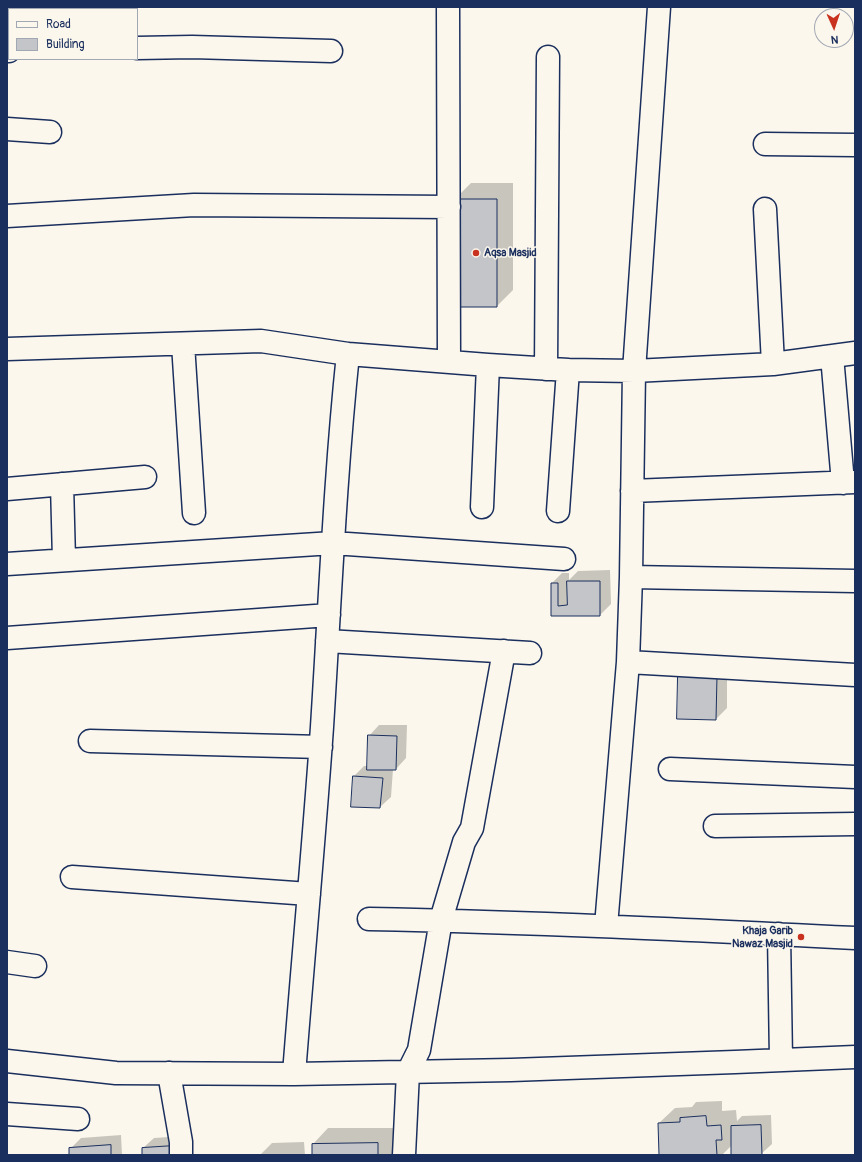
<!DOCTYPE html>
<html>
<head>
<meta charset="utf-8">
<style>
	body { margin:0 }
	#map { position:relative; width:862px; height:1162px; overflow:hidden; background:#fbf7ec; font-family:Pangolin,sans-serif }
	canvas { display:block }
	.frame { position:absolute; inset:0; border:8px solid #1b2f5e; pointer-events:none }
	.legend { position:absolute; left:8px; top:8px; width:130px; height:52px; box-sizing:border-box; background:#fbf7ec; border:1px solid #a1a7b3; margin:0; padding:5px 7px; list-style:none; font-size:12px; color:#1b2f5e }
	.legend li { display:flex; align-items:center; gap:8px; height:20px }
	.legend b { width:20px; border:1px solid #a1a7b3 }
	.north { position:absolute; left:814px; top:8px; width:40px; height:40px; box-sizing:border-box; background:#fbf7ec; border:1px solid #a1a7b3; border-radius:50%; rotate:177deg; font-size:11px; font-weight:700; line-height:16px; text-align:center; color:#1b2f5e }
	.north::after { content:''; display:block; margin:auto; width:14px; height:18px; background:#c8321e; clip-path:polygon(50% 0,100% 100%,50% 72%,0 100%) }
</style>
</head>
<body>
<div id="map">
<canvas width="862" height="1162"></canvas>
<div class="frame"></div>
<ul class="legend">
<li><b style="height:5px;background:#fbf7ec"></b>Road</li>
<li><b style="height:11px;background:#c3c5c9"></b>Building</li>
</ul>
<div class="north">N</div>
</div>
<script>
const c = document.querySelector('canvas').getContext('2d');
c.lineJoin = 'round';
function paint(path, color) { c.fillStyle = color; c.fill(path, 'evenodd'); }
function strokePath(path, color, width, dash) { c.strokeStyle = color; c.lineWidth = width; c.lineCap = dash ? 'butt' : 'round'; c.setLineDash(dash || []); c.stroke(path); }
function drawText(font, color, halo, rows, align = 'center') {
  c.font = font + ' Pangolin,sans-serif'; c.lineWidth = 3; c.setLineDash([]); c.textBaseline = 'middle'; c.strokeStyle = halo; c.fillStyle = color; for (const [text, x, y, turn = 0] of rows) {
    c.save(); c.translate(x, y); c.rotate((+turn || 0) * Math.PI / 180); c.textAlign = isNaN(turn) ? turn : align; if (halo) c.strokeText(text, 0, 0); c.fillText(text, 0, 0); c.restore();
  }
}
paint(new Path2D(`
	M471,183H513V290L497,306L455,199Z
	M610,570L611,604L600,615H552V583L562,573H569V580L578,571Z
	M727,666V708L716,719L678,718Z
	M379,725H407L406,758L396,769H393L391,797L380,807L354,776L364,766H368L369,736Z
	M722,1101V1111L736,1110L737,1121L742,1116L771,1115L772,1144L761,1154L732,1155V1145L722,1155H660L659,1123L675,1108L692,1107L696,1102Z
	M328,1128H394V1155H313V1144Z
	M121,1135L122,1155H70V1149L81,1138Z
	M183,1136L184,1155H143V1148L154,1138Z
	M304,1142L305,1155H260L272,1143Z`), '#0003');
const building = new Path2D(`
	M454,199H497V307H454Z
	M567,581H600V616H551V583H558V606L567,605Z
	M678,675L717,676L716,720L677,719Z
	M368,735L397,736L396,770H367Z
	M353,776L383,778L380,808L351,807Z
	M706,1116L707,1126L721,1125L722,1140H716L717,1155H659L658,1123L680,1122V1118Z
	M761,1125L762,1155H731V1126Z
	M378,1143V1155H312V1144Z
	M111,1145V1155H69V1148Z
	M173,1146L174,1155H142V1148Z`);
paint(building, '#c3c5c9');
strokePath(building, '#1b2f5e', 1);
const street = new Path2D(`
	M448,7L449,362
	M137,48L192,47L331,51
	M7,51H9
	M7,129L50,132
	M765,144L855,145
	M765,209L773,364
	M7,216L194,205L449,207
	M183,344L194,513
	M7,349L261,341L348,354L488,365L568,370L634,371L773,364L855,353
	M832,356L843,483
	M546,369L548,57
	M62,484L64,560
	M7,489L145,477
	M632,491L855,482
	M482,507L488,365
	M558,511L568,370
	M7,564L333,543L564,559
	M631,577L855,581
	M7,638L329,615
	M327,641L530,653
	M628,662L855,675
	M90,741L321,747
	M670,769L855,777
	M715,826L855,824
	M72,877L309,894
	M369,919C531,922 693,930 855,938
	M606,926L628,662L631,577L634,371L659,7
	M779,934L781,1060
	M7,962L35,966
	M7,1061L116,1073L294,1074L511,1070L735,1062L855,1057
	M169,1073L181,1142V1155
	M294,1074C303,958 314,842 322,727C330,602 335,478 348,354
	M7,1114L78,1119
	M404,1155L408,1072L419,1050L441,920L464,842L472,828L504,651`);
strokePath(street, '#1b2f5e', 25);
strokePath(street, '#fbf7ec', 22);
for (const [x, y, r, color] of [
	[476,253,4,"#c8321e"],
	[801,937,4,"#c8321e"]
]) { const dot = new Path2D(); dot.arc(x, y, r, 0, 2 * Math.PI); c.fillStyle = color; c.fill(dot); strokePath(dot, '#fbf7ec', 1.5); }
drawText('bold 11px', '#1b2f5e', '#fbf7ec', [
	["Aqsa Masjid",484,253],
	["Khaja Garib",793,931,"right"],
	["Nawaz Masjid",793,944,"right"]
], 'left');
</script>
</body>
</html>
